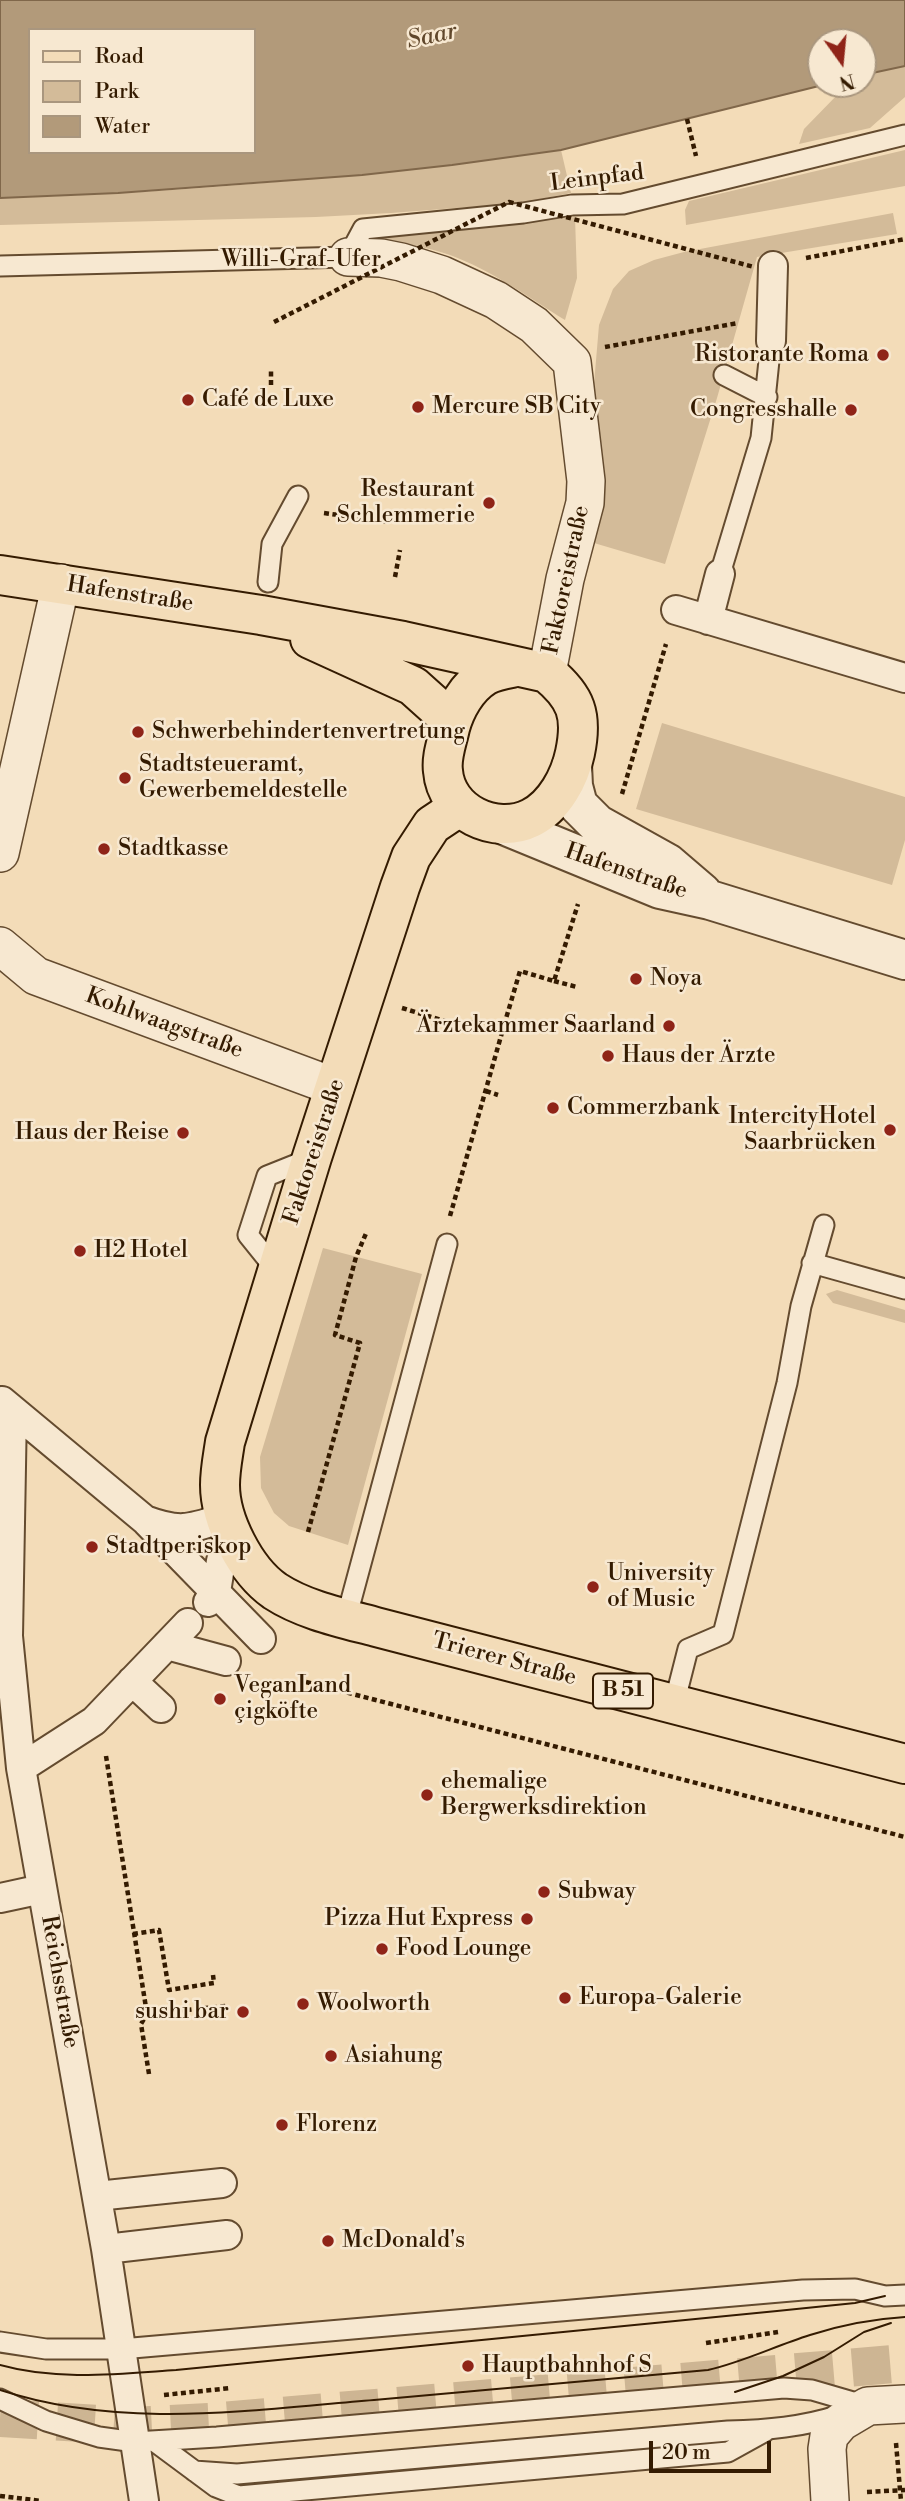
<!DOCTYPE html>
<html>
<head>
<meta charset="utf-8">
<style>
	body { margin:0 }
	#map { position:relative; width:905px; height:2501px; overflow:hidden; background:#f3dcb8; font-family:"Libre Bodoni",serif }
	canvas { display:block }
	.legend { position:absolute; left:28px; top:28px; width:228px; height:126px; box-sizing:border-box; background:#f7e8d1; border:2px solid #a9967e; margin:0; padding:9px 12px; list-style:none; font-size:21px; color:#341b01 }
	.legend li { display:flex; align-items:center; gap:14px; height:35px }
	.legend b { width:35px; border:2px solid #a9967e }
	.north { position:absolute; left:807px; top:28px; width:70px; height:70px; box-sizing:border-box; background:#f7e8d1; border:2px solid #a9967e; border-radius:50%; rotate:165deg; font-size:19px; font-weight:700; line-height:28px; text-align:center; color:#341b01 }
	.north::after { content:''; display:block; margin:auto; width:24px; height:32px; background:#8f2418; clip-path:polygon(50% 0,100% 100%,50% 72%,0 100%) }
	.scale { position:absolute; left:649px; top:2441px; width:122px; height:32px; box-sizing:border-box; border:4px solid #341b01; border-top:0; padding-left:9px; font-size:21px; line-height:24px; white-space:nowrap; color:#341b01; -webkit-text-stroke:5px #f7e8d1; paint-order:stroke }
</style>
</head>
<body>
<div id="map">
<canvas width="905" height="2501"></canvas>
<ul class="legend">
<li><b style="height:9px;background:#f3dcb8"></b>Road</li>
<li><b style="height:19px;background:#d3bb99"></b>Park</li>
<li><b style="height:19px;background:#b29a7a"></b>Water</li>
</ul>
<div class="north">N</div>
<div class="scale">20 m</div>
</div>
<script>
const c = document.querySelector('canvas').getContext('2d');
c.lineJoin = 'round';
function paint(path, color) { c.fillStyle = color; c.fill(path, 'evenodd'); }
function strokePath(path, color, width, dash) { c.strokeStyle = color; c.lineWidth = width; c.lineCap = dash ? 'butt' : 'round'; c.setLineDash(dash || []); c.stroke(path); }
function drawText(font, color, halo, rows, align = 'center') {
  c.font = font + ' "Libre Bodoni",serif'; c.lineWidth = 5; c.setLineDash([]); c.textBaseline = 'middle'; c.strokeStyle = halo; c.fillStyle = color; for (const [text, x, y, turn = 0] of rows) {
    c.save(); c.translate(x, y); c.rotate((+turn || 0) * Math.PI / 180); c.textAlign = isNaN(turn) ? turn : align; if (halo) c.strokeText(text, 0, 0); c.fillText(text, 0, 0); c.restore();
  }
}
paint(new Path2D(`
	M905,66V97L870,128L799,144L804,129L840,92L853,84H863V77L868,74Z
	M561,150L571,193L521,203L391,213L316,217L0,225V198C187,193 375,175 561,150Z
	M905,150V186L686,225L685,210L689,201Z
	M893,213L897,234L757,257L717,398L665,564L594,543L605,490L594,384L599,325L613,289L629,271L654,260L684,252Z
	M575,217L577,278L565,320C528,297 491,270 450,255C427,247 404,244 380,240V235Z
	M662,723L905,797V840L892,885L636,809Z
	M323,1248L422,1274L348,1545L289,1526L274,1513L261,1488L260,1457Z
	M837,1290L905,1310V1323L833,1303L826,1294Z`), '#d3bb99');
const water = new Path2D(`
	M0,0H905V66L863,75V42H821V84H827L561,150L452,165L362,175L118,193L0,198ZM30,30H254V152H30Z`);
paint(water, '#b29a7a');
strokePath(water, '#80674a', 2);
strokePath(new Path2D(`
	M0,2418L131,2426L209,2422L905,2363`), '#cdb593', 38, [38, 19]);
const service = new Path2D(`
	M0,266L348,257L363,229L523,213L572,205L623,204L905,135
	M724,375L767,397
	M720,574L761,438L771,341
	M268,582L272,544L298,496
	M812,1263L905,1289
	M277,1271L248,1235L267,1176L312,1158
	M346,1619L447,1244
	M674,1704L688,1649L723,1634L787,1383L801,1306L824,1225
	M0,2342L46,2349H121L803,2290L855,2289L885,2296L905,2295
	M0,2399L46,2421L99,2437L135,2442L217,2437L784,2388L812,2390L867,2406
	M154,2441L216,2487L239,2496L728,2452L766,2431
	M194,2471L237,2474L728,2431C767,2430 803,2427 840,2415`);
const pedestrian = new Path2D(`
	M771,341L773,266
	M676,610L905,678
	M708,620L720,574
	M2,1401L145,1520C180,1533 189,1529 224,1518
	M12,1410L8,1636L21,1768L106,2249L144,2501
	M147,1522L261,1639
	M208,1602L216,1592L221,1561L226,1558
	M167,1645L226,1661
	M132,1681L161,1708
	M21,1768L94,1721L188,1623
	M0,1898L42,1889
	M97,2196L222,2183
	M106,2249L227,2235`);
const minor = new Path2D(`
	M348,257L381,258L401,262L442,275L496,300L534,325L572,362L586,481L585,503L565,579L547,673
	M0,853L61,583
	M0,946L36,976L335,1087
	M830,2501L827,2449L829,2436L841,2422L868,2406L905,2404`);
const tertiary = new Path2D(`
	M572,765L573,786L578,805L597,824L667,863L702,893
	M504,825L660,889L710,900L905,960`);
const primary = new Path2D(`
	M0,575L261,615L403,641L547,673C576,697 583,715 575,753C570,777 555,806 531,818C495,836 446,812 443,771C441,757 447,742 450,728C455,709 467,687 485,676C493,671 506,669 516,667
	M310,639L413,686L452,721
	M459,807L432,825L411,857L400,887L312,1157L225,1442C223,1456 220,1470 220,1485C220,1520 245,1570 275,1591C304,1610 342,1618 376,1627L905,1764`);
strokePath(service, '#644b2f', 23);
strokePath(pedestrian, '#644b2f', 32);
strokePath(minor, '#644b2f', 40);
strokePath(tertiary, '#644b2f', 42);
strokePath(primary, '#341b01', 42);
strokePath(new Path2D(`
	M687,119L696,156
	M806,258L905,239
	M605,347L738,323
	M271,385V371
	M324,513L389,522
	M395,577L400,550
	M622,794L666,644
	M554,981L577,987
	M402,1008L451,1023L505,1022L520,971L554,981L578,904
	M486,1091L498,1095
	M450,1216L505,1022L518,1025
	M308,1532L360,1343L335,1335L356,1257L367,1231
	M306,1682L905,1837
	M106,1756L147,2014
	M133,1934L159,1930L169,1990L214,1983L213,1975
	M149,2074L141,2024L147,2014L226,2006
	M706,2343L778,2332
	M164,2395L231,2388
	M896,2443L901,2501
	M867,2492L905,2490
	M0,2496L42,2501`), '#341b01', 4.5, [5, 3.5]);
strokePath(service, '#f7e8d1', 19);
strokePath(pedestrian, '#f7e8d1', 28);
strokePath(minor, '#f7e8d1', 37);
strokePath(tertiary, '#f7e8d1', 38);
strokePath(primary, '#f3dcb8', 38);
strokePath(new Path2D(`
	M0,2365C57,2381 117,2374 176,2370L777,2311L855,2303L885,2296
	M0,2390C121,2430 250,2410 374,2400C485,2390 597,2380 708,2370C743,2362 775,2346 810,2335C841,2325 872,2319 905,2317
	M735,2392L783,2376L824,2357L864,2332L891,2323`), '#341b01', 2);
strokePath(new Path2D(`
	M274,322L509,202L754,267`), '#341b01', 4.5, [5, 3.5]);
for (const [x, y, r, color] of [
	[883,355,7,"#8f2418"],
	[188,400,7,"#8f2418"],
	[418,407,7,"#8f2418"],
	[851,410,7,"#8f2418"],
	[489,503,7,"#8f2418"],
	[138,732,7,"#8f2418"],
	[125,778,7,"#8f2418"],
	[104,849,7,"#8f2418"],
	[636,979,7,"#8f2418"],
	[669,1026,7,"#8f2418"],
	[608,1056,7,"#8f2418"],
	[553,1108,7,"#8f2418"],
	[890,1130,7,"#8f2418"],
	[183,1133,7,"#8f2418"],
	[80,1251,7,"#8f2418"],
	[92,1547,7,"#8f2418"],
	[593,1587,7,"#8f2418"],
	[220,1699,7,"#8f2418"],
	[427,1795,7,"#8f2418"],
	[544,1892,7,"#8f2418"],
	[527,1919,7,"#8f2418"],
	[382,1949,7,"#8f2418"],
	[565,1998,7,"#8f2418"],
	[303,2004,7,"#8f2418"],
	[243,2012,7,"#8f2418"],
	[331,2056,7,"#8f2418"],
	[282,2125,7,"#8f2418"],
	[328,2241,7,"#8f2418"],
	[468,2366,7,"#8f2418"]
]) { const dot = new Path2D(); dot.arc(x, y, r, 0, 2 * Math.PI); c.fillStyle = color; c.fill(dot); strokePath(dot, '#f7e8d1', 2.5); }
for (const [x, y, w] of [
	[623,1691,60]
]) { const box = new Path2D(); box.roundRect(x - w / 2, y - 17.5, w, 35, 5); c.fillStyle = '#f7e8d1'; c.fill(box); strokePath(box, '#341b01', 2); }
drawText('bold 21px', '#341b01', null, [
	["B 51",623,1691]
]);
drawText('23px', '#341b01', '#f7e8d1', [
	["Leinpfad",597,179,-7],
	["Willi-Graf-Ufer",301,260],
	["Faktoreistraße",567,580,-78],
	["Hafenstraße",130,595,9],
	["Hafenstraße",626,872,19],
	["Kohlwaagstraße",164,1024,20],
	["Faktoreistraße",315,1152,-72],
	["Trierer Straße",504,1660,15],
	["Reichsstraße",59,1982,80]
]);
drawText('23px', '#341b01', '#f7e8d1', [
	["Ristorante Roma",869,355,"right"],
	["Café de Luxe",202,400],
	["Mercure SB City",432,407],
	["Congresshalle",837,410,"right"],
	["Restaurant",475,490,"right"],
	["Schlemmerie",475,516,"right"],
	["Schwerbehindertenvertretung",152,732],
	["Stadtsteueramt,",139,765],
	["Gewerbemeldestelle",139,791],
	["Stadtkasse",118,849],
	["Noya",650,979],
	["Ärztekammer Saarland",655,1026,"right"],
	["Haus der Ärzte",622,1056],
	["Commerzbank",567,1108],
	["IntercityHotel",876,1117,"right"],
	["Saarbrücken",876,1143,"right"],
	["Haus der Reise",169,1133,"right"],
	["H2 Hotel",94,1251],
	["Stadtperiskop",106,1547],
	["University",607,1574],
	["of Music",607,1600],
	["VeganLand",234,1686],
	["çigköfte",234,1712],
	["ehemalige",441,1782],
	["Bergwerksdirektion",441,1808],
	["Subway",558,1892],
	["Pizza Hut Express",513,1919,"right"],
	["Food Lounge",396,1949],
	["Europa-Galerie",579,1998],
	["Woolworth",317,2004],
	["sushi bar",229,2012,"right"],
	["Asiahung",345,2056],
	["Florenz",296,2125],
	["McDonald's",342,2241],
	["Hauptbahnhof S",482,2366]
], 'left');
drawText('italic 24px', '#60472b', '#f7e8d1', [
	["Saar",432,37,-12]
]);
</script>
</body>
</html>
